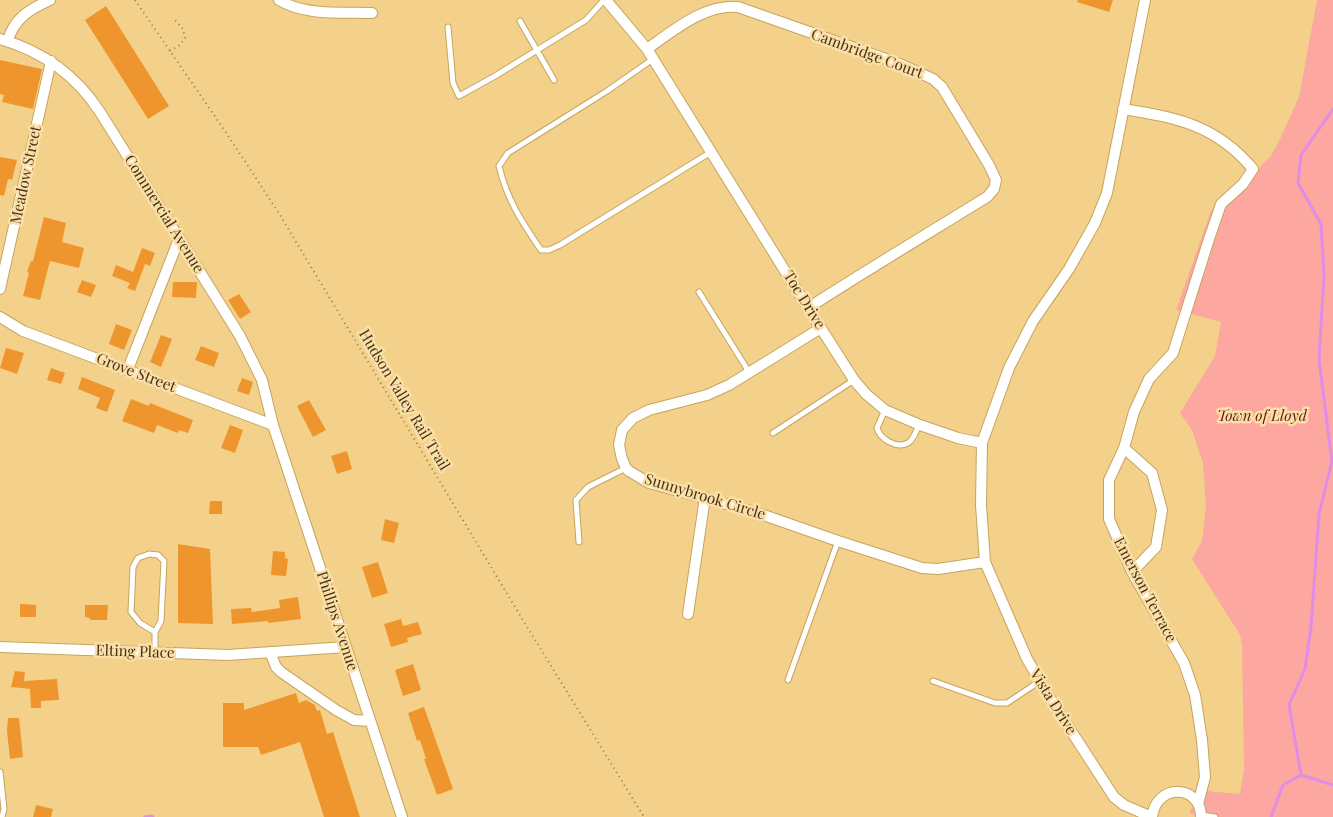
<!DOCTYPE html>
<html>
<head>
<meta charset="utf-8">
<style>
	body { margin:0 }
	canvas { display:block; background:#f4d18a }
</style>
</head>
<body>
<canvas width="1333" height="817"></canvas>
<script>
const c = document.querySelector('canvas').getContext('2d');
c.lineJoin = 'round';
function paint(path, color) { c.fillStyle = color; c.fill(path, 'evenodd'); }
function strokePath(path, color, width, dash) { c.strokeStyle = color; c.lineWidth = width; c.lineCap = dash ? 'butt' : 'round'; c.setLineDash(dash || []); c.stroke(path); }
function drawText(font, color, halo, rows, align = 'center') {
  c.font = font + ' "Playfair Display",serif'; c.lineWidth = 5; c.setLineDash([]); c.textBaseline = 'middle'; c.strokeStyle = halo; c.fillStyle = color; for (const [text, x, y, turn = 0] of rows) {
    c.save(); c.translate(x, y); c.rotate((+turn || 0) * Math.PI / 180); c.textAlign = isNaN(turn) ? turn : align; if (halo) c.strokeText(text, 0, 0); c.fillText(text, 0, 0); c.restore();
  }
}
paint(new Path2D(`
	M1317,0H1333V817H1198L1189,812L1206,791L1240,794L1244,769L1242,645L1240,635L1192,559L1202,541L1206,507L1203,463L1192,430L1180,413L1215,356L1221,322L1176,310L1211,211L1220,200L1257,170L1271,156L1280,139L1299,97Z`), '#fda7a1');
strokePath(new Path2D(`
	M1301,775L1289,705L1305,669L1311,627L1319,514L1332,461L1319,360L1324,275L1321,224L1298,183L1301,155L1333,109
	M145,817L150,816L153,817
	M1271,817L1283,785L1301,775L1333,785`), '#e08de8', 3);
paint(new Path2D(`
	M1078,0H1113L1109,12L1077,2Z
	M106,6L169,106L148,119L85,20Z
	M0,60L42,69L33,109L2,102L4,95L0,94Z
	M0,157L17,160L12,180L8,179L4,196L0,195Z
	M44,217L66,223L62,242L84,248L79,268L50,261L40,300L23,296L29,273L27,272L31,261H33Z
	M142,248L155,253L150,266L145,264L135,291L127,288L130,283L112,276L116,265L133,272Z
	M82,280L96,285L91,297L77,292Z
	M173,282H197L196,298L172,297Z
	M239,294L251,312L240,319L228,300Z
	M116,324L132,330L124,350L109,344Z
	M161,335L172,339L161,367L150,362Z
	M201,346L219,353L214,367L195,360Z
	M6,348L24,353L17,374L0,368Z
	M51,368L65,373L61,384L47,380Z
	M82,377L115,390L107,412L96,408L100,398L78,389Z
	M242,378L253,382L249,395L237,391Z
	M131,399L149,406L150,403L193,420L188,433L179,430L178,433L157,425L154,433L122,421Z
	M309,400L326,430L313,437L297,406Z
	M230,425L243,430L235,453L221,448Z
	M347,451L352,469L337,474L331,456Z
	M210,501H222V514H209Z
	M385,519L399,523L394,543L381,540Z
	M178,544L210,549L213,624L178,623Z
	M273,551L285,552V558L288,559L286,576L271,575Z
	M378,562L388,593L372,598L362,567Z
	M298,597L301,619L268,623V621L232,624L231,609L251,608L252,612L280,608L279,600Z
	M20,604L36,605V617H20Z
	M85,605H108L107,620H90V618L85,617Z
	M401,619L403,626L418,622L422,634L407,638L408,642L391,647L384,624Z
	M413,664L421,690L403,696L395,670Z
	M15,671L25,672L24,681L57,679L59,700L41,701V708H31L30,689L11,687Z
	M296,693L299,703L306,700L315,705L317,711L320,710L327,734L333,732L360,817H324L300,742L261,755L258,747H223V703H244V710Z
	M424,707L453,789L437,795L424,759H426L420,740L417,741L408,713Z
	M8,718H19L23,757L10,759L7,731Z
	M36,805L53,809L51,817H33Z`), '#ef952e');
const service = new Path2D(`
	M520,21L554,80
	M448,27L453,83L459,96L495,76L586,20L604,0
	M653,59L607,91L508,153L499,166C507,200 522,222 541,250H549L560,245L711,152
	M699,292L749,372
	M885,410L877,428C880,439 896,449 908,443C914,439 916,431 919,425
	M773,433L854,380
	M579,542L576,500L588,487L626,468
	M155,632L140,623L131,612L133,567L138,558L149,554L158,555L164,561L161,621L155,632V652
	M788,680L838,541
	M933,681L995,703H1007L1040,681
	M0,772L4,809L2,817
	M1201,815L1215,817`);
const minor = new Path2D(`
	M279,0C305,16 342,12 372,13
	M606,0L647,49L808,308L854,380L866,394L885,410L920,425L958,438L982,443L981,505L985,562L1027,659L1053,703L1114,797L1124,805L1152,817
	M0,39C42,51 76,75 100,112L240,336L262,380L273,425L402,817
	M8,41C13,19 30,9 50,0
	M647,49C673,31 704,4 738,7L900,64L933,79L942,87L989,165L996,180L994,189L987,197C927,234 867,270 808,308
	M1123,109C1178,118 1216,125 1253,169L1243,184L1221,204L1209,239L1173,353L1149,379L1134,412L1124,448L1109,480V519L1132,572L1184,663L1195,695L1202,740L1205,777L1198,804
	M0,289L51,61
	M0,317L23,331L273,425
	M821,328L729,385L707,395L649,410L633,418L622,430L619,445L622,459L626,468L629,471L649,483L755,512L838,541L922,568L938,569L985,562
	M128,369L179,239
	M982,443L1009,368L1033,321L1069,269L1095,223L1107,193L1145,0
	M1124,448L1152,473L1162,510L1156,547L1132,572
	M688,614L705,497
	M0,647L228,655L346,647
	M270,652L276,667L281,672L336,710L354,720L370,721
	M1152,817C1156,783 1201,784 1201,817`);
strokePath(service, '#c7a45e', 7);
strokePath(minor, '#c7a45e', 12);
strokePath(new Path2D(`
	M135,0L225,131L280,215L521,617L644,817
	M170,51L180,45L185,38L183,29L175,20`), '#927b4a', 2, [1, 4]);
strokePath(service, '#fff', 5);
strokePath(minor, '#fff', 10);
drawText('15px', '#403215', '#fcdfa7', [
	["Cambridge Court",867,54,20],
	["Meadow Street",26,175,-78],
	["Commercial Avenue",164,214,58],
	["Toc Drive",804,300,58],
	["Grove Street",136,373,21],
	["Hudson Valley Rail Trail",404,400,59],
	["Sunnybrook Circle",705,497,17],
	["Emerson Terrace",1145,590,62],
	["Phillips Avenue",337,621,72],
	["Elting Place",135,652,2],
	["Vista Drive",1053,702,58]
]);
drawText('italic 15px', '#641619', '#fcdfa7', [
	["Town of Lloyd",1262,416]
]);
</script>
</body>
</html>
